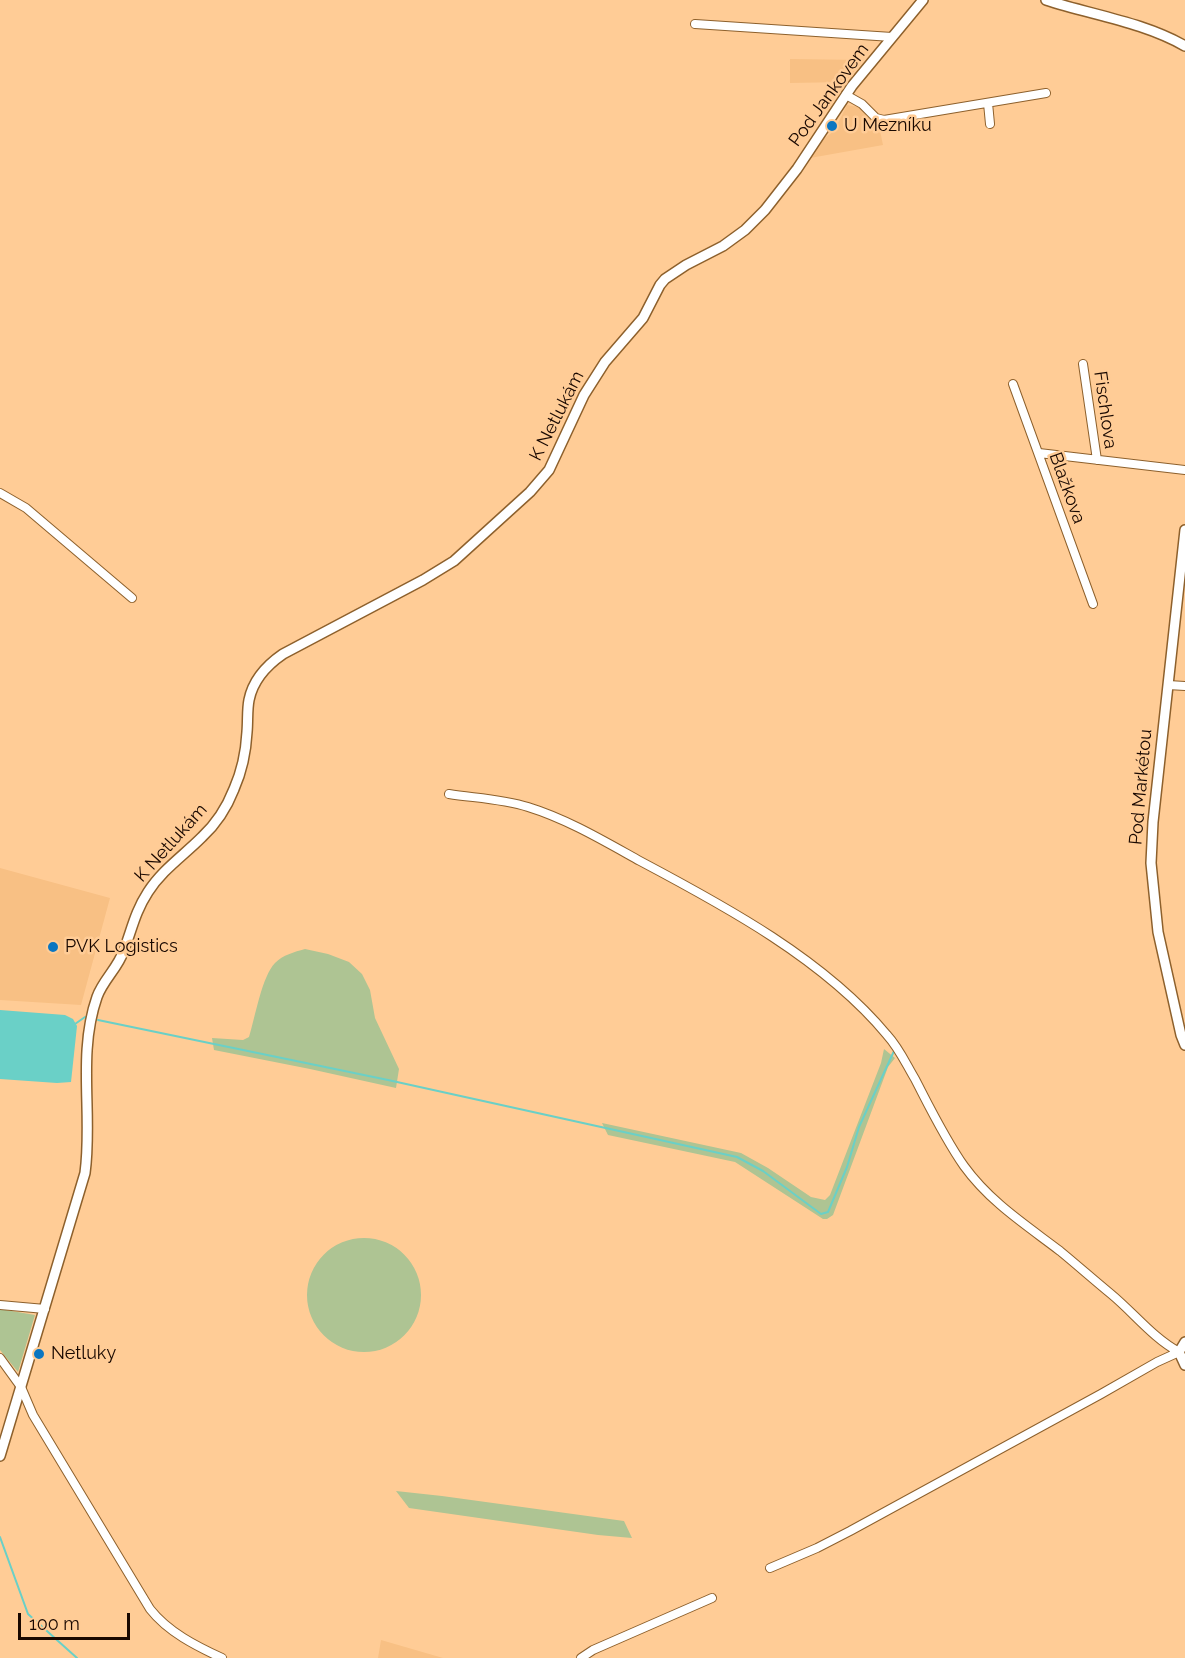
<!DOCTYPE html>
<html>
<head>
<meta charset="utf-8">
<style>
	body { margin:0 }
	#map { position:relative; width:1185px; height:1658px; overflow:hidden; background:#ffcc96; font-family:Raleway,sans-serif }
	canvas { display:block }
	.scale { position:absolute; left:18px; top:1613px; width:112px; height:27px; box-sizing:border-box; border:3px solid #190800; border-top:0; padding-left:8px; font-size:18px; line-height:21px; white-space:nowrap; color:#190800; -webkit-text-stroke:4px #ffcc96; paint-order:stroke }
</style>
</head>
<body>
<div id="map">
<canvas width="1185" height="1658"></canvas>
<div class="scale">100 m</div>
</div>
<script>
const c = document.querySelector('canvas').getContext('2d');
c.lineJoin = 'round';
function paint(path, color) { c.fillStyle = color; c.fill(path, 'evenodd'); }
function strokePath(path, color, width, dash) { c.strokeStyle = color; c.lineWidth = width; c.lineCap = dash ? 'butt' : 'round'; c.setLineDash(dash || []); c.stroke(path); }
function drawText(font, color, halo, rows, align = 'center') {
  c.font = font + ' Raleway,sans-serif'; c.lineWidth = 5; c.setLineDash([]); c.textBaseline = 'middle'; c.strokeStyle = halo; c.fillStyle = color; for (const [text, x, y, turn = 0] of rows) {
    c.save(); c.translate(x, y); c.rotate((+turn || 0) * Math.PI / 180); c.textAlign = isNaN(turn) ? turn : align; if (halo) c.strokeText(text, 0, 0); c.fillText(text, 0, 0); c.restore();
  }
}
paint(new Path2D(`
	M790,59L864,60L845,82L790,83Z
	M847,105L859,107L869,118L879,126L883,145L810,158L822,140L834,131Z
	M0,868L110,898L81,1005L0,1000Z
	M381,1640L443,1658H378Z`), '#f8c084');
paint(new Path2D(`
	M305,949L328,954L349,962L362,974L370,990L375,1018L399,1069L396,1088L310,1069L214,1050L212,1038L243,1040L249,1037C255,1018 262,976 275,963C283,955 294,952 305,949Z
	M884,1049L895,1058L888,1067L833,1215L827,1219H823L735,1162L608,1135L602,1123L741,1153L768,1168L811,1197L825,1200L830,1195L881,1063Z
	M307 1295a57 57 0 1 1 114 0a57 57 0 1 1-114 0Z
	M0,1309L35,1315L18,1372L0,1350Z
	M396,1491L442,1496L624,1521L632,1538L598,1535L409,1508Z`), '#aec493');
paint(new Path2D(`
	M0,1010L65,1015L73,1019L77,1026L71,1082L57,1083L0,1079Z`), '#6ad0c7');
strokePath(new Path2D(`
	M98,1020L388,1080L737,1157L763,1171L821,1214L828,1212L847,1167L859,1127L894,1051
	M75,1024L85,1017
	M0,1537L28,1614L77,1658`), '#6ad0c7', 2);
const minor = new Path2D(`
	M695,24L892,37
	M846,95L862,104L876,118L884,120L1046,93
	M988,103L990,124
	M1083,364L1097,460
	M1013,384L1093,604
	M1039,453L1185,470
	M0,493L26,508L132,598
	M1168,685L1185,686
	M449,794C475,798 503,799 528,807C567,819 604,841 640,861C725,906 825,960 887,1035C899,1048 906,1064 915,1079C930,1108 945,1139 964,1166C990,1202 1026,1225 1060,1251C1077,1265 1094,1280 1111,1294C1134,1313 1153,1338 1179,1352
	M0,1305L45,1309
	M0,1358L21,1387L33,1415L150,1609C168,1632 196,1646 222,1658
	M770,1568L817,1548L850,1531L1101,1394L1157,1362L1179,1352
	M581,1658L593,1650L712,1598`);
const tertiary = new Path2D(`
	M1046,0C1092,15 1143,22 1185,46
	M1185,530L1153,822L1151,863L1158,932L1181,1035L1185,1045
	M1185,1342L1179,1352L1185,1365
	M0,1456L85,1173C93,1115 77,1054 97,997C103,980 118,968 124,950C132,929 135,912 148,892C162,870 183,856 202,837C216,824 227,807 234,789C242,771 246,751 247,732C248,721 247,710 249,700C253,680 267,665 283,654L423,580L454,561L530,492L549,470L584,395L605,362L643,318L660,285L665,279L686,265L723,246L745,230L765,210L797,169L852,86L923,0`);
strokePath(minor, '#8d602c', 10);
strokePath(tertiary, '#8d602c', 12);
strokePath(minor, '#fff', 8);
strokePath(tertiary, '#fff', 9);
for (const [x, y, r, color] of [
	[832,126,6,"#0b76c1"],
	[53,947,6,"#0b76c1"],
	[39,1354,6,"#0b76c1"]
]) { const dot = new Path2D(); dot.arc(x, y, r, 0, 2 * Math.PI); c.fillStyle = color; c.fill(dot); strokePath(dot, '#ffcc96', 2); }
drawText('18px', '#190800', '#ffcc96', [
	["Pod Jankovem",829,95,-54],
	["Fischlova",1105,410,82],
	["K Netlukám",557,416,-63],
	["Blažkova",1067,488,70],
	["Pod Markétou",1141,787,-85],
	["K Netlukám",171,843,-48]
]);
drawText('18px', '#190800', '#ffcc96', [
	["U Mezníku",844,126],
	["PVK Logistics",65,947],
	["Netluky",51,1354]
], 'left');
</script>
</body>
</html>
